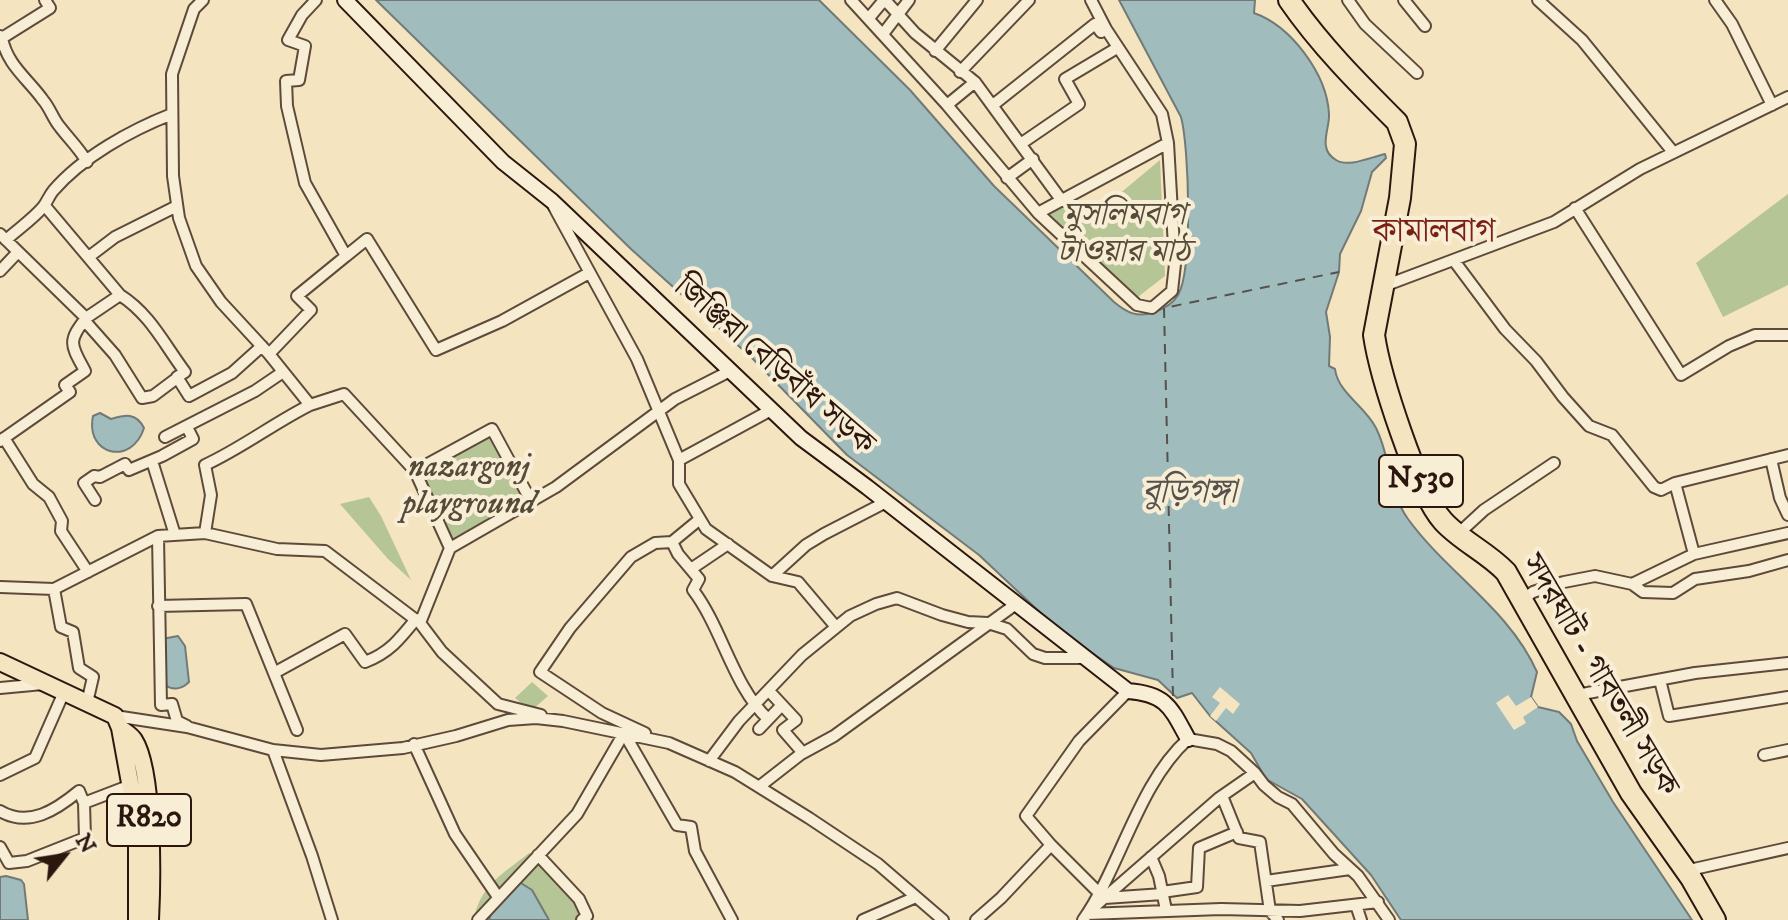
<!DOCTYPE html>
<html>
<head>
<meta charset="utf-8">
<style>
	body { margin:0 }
	#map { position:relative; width:1788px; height:920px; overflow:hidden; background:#f4e4bf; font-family:"IM FELL DW Pica",serif }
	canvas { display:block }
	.north { position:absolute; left:24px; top:816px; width:80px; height:80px; -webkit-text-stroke:6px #f8edd5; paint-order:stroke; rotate:60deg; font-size:22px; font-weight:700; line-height:32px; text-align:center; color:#2c170f }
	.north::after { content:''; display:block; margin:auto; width:28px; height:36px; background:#2c170f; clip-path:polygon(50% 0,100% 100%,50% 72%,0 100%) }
</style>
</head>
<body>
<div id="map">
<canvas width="1788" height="920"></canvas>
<div class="north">N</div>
</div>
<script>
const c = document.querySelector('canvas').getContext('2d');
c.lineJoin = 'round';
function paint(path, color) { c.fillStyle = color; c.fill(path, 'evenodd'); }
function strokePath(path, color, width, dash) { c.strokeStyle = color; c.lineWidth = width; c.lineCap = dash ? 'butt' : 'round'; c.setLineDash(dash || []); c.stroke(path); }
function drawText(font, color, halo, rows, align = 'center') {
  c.font = font + ' "IM FELL DW Pica","Noto Serif Bengali",serif'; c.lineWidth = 8; c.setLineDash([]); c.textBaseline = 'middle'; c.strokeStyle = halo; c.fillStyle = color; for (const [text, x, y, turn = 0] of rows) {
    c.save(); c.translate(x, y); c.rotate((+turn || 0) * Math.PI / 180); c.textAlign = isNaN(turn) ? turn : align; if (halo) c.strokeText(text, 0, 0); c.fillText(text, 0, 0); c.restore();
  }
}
paint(new Path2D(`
	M1160,160L1165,276L1134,300L1045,214L1063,205L1077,210L1118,195Z
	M1788,194V285L1723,317L1696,263Z
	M492,429L531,501L450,548L415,471Z
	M369,497L381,516L411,580L388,559L340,504Z
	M532,682L548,696L531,711L515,698Z
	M529,853C559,859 573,895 583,920H474C479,886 504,873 529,853Z`), '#b6c596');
const water = new Path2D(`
	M376,0H819L910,90L994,186L1114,302C1127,313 1138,318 1154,312C1163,309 1173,304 1178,295C1193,270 1189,146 1181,117L1119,0H1255L1254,13C1291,26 1327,74 1329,114C1330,129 1317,149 1336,160C1348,168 1371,157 1385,154L1386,158L1372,172L1361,211L1340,254L1339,272L1326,312L1330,337L1329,366L1335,369C1338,393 1365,406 1376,428C1391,457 1388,491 1408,519C1448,574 1509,609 1537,672L1531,697L1538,707L1559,712L1571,724L1577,741L1613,802L1692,920H1401L1371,875L1302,799L1266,779L1251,753L1210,716L1192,693L1177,698L1158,680L1114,668L1060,631L979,555L847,455L752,358L631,249Z
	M100,413L111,419C125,415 136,412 144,428C132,466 85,456 93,416Z
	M178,636L185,646L189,682C182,689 173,691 165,685L162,639Z
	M6,876L21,880L24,884L28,920H0V877Z
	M516,880L532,890L549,920H489L492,910Z`);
paint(water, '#a1bcbd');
strokePath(water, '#727a77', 2);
paint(new Path2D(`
	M1220,687L1240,704L1233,714L1226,708L1216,721L1210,716L1220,703L1212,697Z
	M1508,695L1516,706L1531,697L1538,707L1523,717L1526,723L1514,730L1496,703Z`), '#f4e4bf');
strokePath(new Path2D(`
	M1173,696L1164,308L1339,272`), '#55514c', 2, [10, 8]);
const street = new Path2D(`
	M316,0L302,15L288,40L305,46L299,80L286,81L287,106L305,183L346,256L367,239L436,350L502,321L589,273
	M851,0L947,105L1038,213L1137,305L1152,308L1172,291L1175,264L1168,143L1162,114L1106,29L1091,0
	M885,0L915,33L975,82L1062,201
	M1348,0L1365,24L1417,73
	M1404,0L1425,26
	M1538,0L1582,40L1673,152
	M1715,0L1732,24L1772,105
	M869,18L884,0
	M883,34L909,0
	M0,36L2,38L50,8L45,0
	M2,38C7,65 28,79 43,100C50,108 53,119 60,127C69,139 79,148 87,162
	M935,51L977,0
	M960,72L1029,0
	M947,105L975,82
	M993,105L1095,24L1101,32L1104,30
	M1022,143L1079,104L1065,79L1117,48
	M1007,178L1033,159
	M45,206L120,295
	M554,207L637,359L679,460V484L706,529L772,576L798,582L836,627
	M1575,208L1681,375L1729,346L1755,335H1788
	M1038,213L1168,143
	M0,234L86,318L120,295C150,314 164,344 185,372L177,377L189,396L232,373L262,346
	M6,240C18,229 33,219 43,207C47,202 49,196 53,191C82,157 131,130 172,114
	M90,256L115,237L177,206
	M1455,262L1505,329L1536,361L1563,397L1589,426L1612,435L1654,487L1661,490L1675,483L1788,455
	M0,271L18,252
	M1384,286L1554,222L1640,169L1788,97
	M84,320L115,355L142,398L153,396L177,378
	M269,354L311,310L297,296L346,256
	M165,437L255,391L283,372
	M4,438L33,484L49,497L62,521L61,531L88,572
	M0,441L70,392L65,385L85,371C71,345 67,342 86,318
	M1771,459L1780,498L1788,515
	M679,460L771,410
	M152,461L175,535
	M415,471L492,429L531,501
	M1675,483L1694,554
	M95,500L84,483L94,476L100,477L125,464L129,470L162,456L193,439L187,427
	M205,533L211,495L205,465C242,448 274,423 310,405
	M1458,534L1484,510L1554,463
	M158,536L161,705L172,704L177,721L187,726
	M672,542L700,519
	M450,548L556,487L675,399L728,372
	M691,569L728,544
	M772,576L806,545L824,534L886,502
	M1632,584L1643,592L1673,593L1695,579L1749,571L1788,560
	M0,587L54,589L158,536L205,533L277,549L325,551L420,623L450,548L415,471L344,394L310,405L269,354L221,302L196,266L179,218L173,176L172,74L194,9L203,0
	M54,589L61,627L73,632L79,668L93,677L87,703
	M1523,599L1533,592L1564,582L1595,576L1632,584L1694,554L1788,533
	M158,606L246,604L297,730
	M420,623L442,652L498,704L541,715
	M274,673L345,634L365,662C389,653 400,639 416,619
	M1660,680L1669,716L1788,697
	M0,688L43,684
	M769,691L796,720L783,730L803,753
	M1577,695L1695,673L1788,663
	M115,716L187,727L273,750L321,755L403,748L456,736L508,720L536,718L563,721L669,743L735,772L809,818L878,864L943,920
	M759,729L782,705
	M645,733L602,713L540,672L570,628L631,557L655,543L672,542L678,554L699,579L693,590C722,628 733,686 768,719
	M414,744L455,834L498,897
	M273,750L312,856L332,920
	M1764,755L1788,750
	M709,761L739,721L802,655L850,616L876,604L897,598L942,615L968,622L988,623L1007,629L1033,654L1045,658H1085
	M0,775L35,758L64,692
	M760,786L801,754L834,736L1016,604
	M1222,796L1239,838L1260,842L1270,911L1278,920
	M0,811C29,828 56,810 79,791L84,803
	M1051,845L1099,893
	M0,847L9,863L27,861L85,838L84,803L131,785
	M538,855L579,899L587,916L582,920
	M1151,857L1159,876L1166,910
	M1685,871L1788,848
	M1266,881L1350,869
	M1162,892L1197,887L1199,848L1237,832
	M1105,898L1163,894
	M1356,905L1361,920
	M1094,907L1219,798L1255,773
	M1087,914L1221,909L1300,911L1378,902
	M478,920L577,814L624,733L677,825L691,827L695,851L732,920
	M863,920L916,897
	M976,920L1001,898L1051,845L1026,816L1079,741L1128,691
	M1083,920C1121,866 1138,784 1188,739L1217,744L1231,751L1255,773L1264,785L1278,797L1292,804L1334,854L1358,876L1389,920`);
const secondary = new Path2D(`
	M345,0L503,162L552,201L801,438L867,487L1128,691C1167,694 1171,708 1188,739`);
const primary = new Path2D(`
	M0,662L115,716L120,728L137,821V920
	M120,728C125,732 131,735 134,740C154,771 152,882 150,920`);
const highway = new Path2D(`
	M1289,0C1320,45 1358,83 1397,122L1405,144L1400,198L1374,335C1380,376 1417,492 1443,521C1461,541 1487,552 1506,572L1631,793L1691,878L1715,920`);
strokePath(street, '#5e4a3b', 14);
strokePath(secondary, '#2c170f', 18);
strokePath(primary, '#2c170f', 20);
strokePath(highway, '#2c170f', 24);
strokePath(street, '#f8edd5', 10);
strokePath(secondary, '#f8edd5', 14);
strokePath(primary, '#f4e4bf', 16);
strokePath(highway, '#f4e4bf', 20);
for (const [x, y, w] of [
	[1421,481,84],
	[149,820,84]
]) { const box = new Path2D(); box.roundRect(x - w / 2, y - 26, w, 52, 6); c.fillStyle = '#f8edd5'; c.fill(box); strokePath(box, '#2c170f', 2); }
drawText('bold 30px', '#2c170f', null, [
	["N530",1421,481],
	["R820",149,820]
]);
drawText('italic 32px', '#554b38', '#f8edd5', [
	["মুসলিমবাগ",1124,217],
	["টাওয়ার মাঠ",1124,254],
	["nazargonj",469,469],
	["playground",469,506]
]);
drawText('32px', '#2c170f', '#f8edd5', [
	["জিঞ্জিরা বেড়িবাঁধ সড়ক",773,367,41],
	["সদরঘাট - গাবতলী সড়ক",1598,676,59]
]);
drawText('34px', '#7a1f14', '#f8edd5', [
	["কামালবাগ",1434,234]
]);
drawText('italic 34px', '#55514c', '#f8edd5', [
	["বুড়িগঙ্গা",1189,495]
]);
</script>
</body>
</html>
